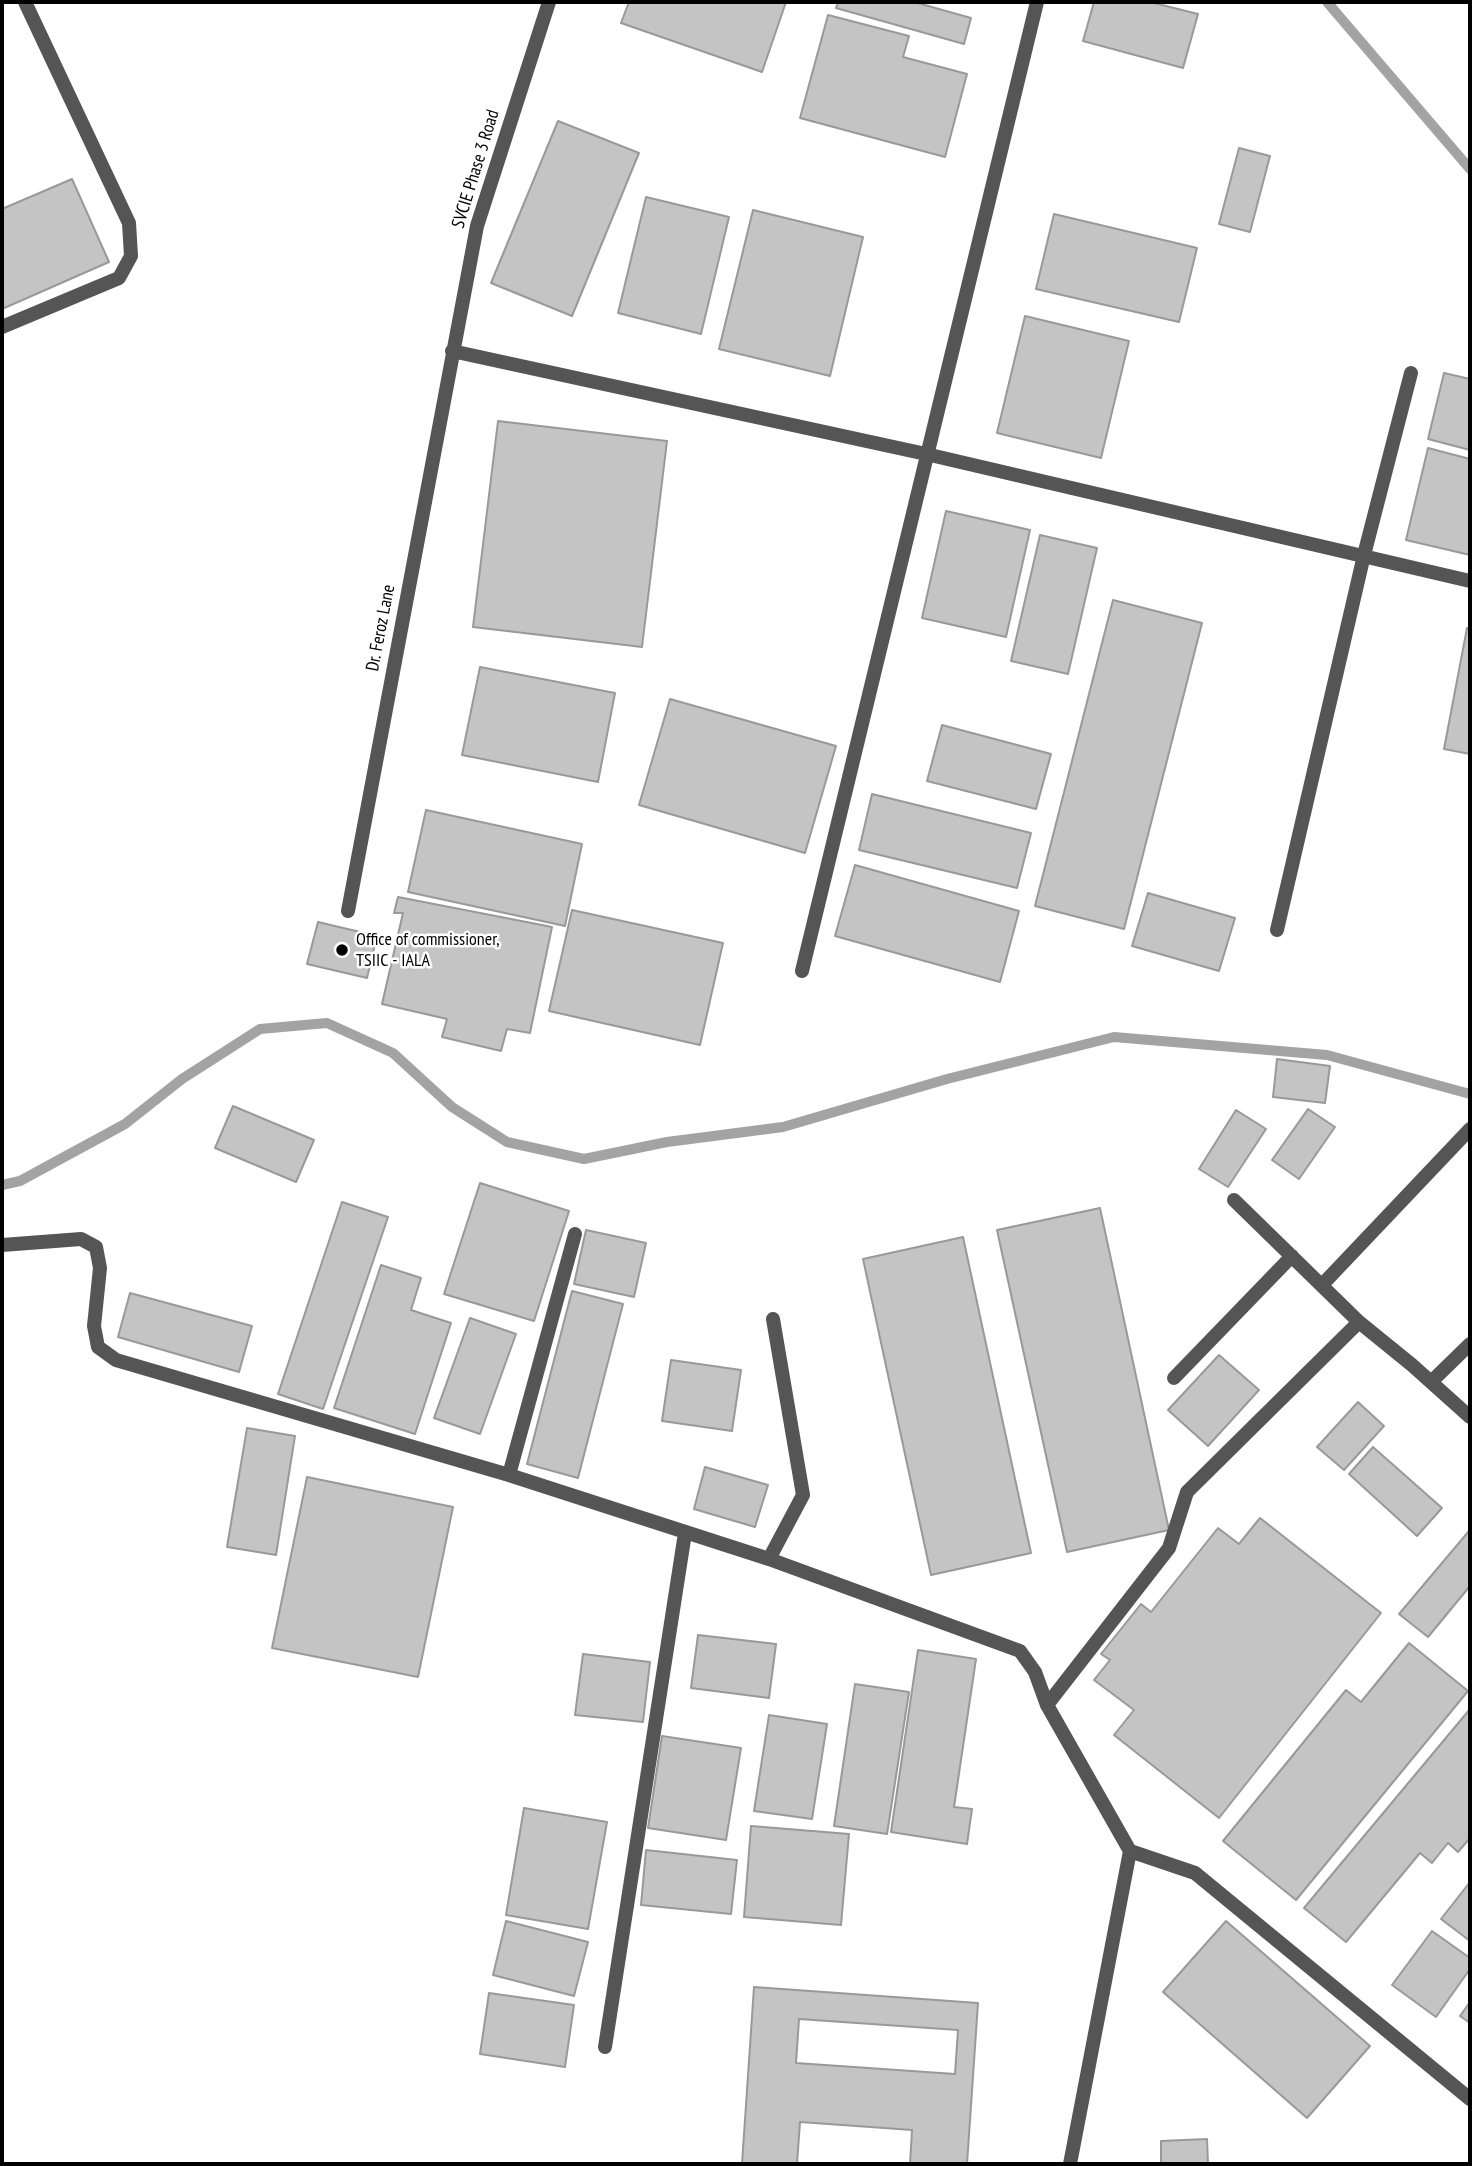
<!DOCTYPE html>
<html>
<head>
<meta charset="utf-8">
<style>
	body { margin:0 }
	#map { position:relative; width:1472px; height:2166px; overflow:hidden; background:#fff; font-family:"PT Sans Narrow",sans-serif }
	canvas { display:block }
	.frame { position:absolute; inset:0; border:4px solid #000; pointer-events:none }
</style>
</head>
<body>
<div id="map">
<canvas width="1472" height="2166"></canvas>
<div class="frame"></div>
</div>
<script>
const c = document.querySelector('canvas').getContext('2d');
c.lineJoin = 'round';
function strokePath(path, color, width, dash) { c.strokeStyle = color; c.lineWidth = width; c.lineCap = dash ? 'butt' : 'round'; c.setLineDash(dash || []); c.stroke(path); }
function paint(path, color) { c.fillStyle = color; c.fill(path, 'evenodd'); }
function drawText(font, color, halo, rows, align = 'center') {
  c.font = font + ' "PT Sans Narrow",sans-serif'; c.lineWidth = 5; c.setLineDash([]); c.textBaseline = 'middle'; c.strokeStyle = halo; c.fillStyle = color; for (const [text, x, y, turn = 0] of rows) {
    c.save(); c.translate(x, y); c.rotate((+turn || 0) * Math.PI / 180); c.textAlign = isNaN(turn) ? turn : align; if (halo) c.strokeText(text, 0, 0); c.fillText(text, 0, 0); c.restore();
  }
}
strokePath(new Path2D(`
	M1327,2L1470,169
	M2,1185L20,1181L125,1124L182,1079L260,1029L327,1023L393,1053L452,1107L507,1142L584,1159L667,1142L783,1127L947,1079L1114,1037L1327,1055L1470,1094`), '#a3a3a3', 10);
const building = new Path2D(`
	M629,2H786L762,72L621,23Z
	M838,2H914L971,18L964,44L836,8Z
	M1094,2H1150L1198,14L1183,68L1083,41Z
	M828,15L909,36L903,57L967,74L945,157L800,118Z
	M558,121L639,153L572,316L491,283Z
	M1239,148L1270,156L1250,232L1219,224Z
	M72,179L109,262L2,309V209Z
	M646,197L729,217L701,334L618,313Z
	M753,210L863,237L830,376L719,349Z
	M1054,214L1197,248L1179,322L1036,289Z
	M1025,316L1129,341L1101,458L997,433Z
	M1444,373L1470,379V450L1428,439Z
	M498,421L667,441L642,647L473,627Z
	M1428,448L1470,459V555L1406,540Z
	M946,511L1030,530L1006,637L922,618Z
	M1040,535L1097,548L1068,674L1011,661Z
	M1113,600L1202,623L1124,929L1035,906Z
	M1467,628L1470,629V754L1444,749Z
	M480,667L615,693L598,782L462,755Z
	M670,699L836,746L805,853L639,805Z
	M942,725L1051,754L1036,809L927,781Z
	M872,794L1031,833L1017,888L859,850Z
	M426,810L582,844L565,926L408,892Z
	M855,865L1019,911L1000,982L835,936Z
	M1148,893L1235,918L1219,971L1132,946Z
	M398,897L552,927L530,1033L507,1029L501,1051L442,1037L447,1019L382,1004L403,913H394Z
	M572,910L723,943L700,1045L549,1011Z
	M318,922L377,936L367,978L307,964Z
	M1277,1059L1330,1066L1325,1103L1273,1097Z
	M233,1106L314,1140L296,1182L215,1148Z
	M1308,1109L1335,1127L1299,1179L1272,1160Z
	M1236,1110L1266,1129L1228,1187L1199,1169Z
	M480,1183L569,1211L534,1321L444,1294Z
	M342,1202L388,1217L323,1409L278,1394Z
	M1100,1208L1169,1530L1067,1552L997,1230Z
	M586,1230L646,1243L634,1297L574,1284Z
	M963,1237L1031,1553L931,1575L863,1259Z
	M381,1265L421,1278L411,1310L451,1323L415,1434L334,1408Z
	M572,1291L623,1304L578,1478L527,1464Z
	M130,1293L252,1326L239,1372L118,1337Z
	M470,1318L516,1334L480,1434L434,1418Z
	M1219,1355L1259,1390L1208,1446L1168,1410Z
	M671,1360L741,1370L732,1431L662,1421Z
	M1358,1402L1384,1426L1344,1470L1317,1447Z
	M247,1428L295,1436L276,1555L227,1547Z
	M1373,1447L1442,1508L1417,1536L1349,1474Z
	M705,1467L768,1485L755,1527L694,1509Z
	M307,1477L453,1507L418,1677L272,1648Z
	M1260,1518L1381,1613L1219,1818L1114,1735L1134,1710L1094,1680L1110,1660L1101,1654L1141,1604L1151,1612L1218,1528L1239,1544Z
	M1469,1531L1470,1586L1428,1637L1399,1614Z
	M698,1635L776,1644L769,1698L691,1688Z
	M1409,1643L1468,1691L1296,1900L1223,1841L1346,1690L1361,1702Z
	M918,1650L976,1659L954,1807L972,1809L967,1844L891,1832Z
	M583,1654L650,1662L643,1722L575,1715Z
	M855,1684L909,1692L887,1834L834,1826Z
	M1470,1709V1838L1458,1852L1448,1843L1432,1863L1420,1853L1346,1942L1304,1908Z
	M769,1715L827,1724L812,1819L754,1811Z
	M662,1736L741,1748L726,1840L648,1828Z
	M524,1808L607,1822L588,1929L506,1915Z
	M751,1826L849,1834L841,1925L744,1917Z
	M646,1850L737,1860L731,1914L641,1905Z
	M1470,1882V1941L1441,1919Z
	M506,1921L588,1942L574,1996L493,1975Z
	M1226,1921L1370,2046L1307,2118L1163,1992Z
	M1432,1931L1470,1958V1969L1436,2017L1392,1985Z
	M754,1987L978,2003L967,2164H910L912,2130L800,2122L797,2164H742ZM799,2019L958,2030L955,2074L796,2063Z
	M489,1993L574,2005L565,2067L480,2054Z
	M1470,2002V2023L1460,2016Z
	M1207,2139L1208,2164H1161V2141Z`);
paint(building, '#c4c4c4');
strokePath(building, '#999', 2);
strokePath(new Path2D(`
	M2,327L119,278L131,256L129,223L25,2`), '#555', 14);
strokePath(new Path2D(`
	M452,351L926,454L1470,581
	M348,911L477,226L549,2
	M1277,930L1364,555L1411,373
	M802,971L1037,2
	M1234,1200L1359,1322
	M2,1245L81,1239L96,1247L100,1268L94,1326L98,1347L116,1360L509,1475L769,1559L1020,1651L1035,1672L1047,1705L1130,1851
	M1322,1285L1470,1129
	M1174,1378L1292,1256
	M1431,1382L1470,1344
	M509,1475L575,1234
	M769,1559L803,1495L773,1319
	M1047,1705L1169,1548L1187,1492L1359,1322L1412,1365L1470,1417
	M605,2047L685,1533
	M1070,2164L1130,1851L1195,1873L1470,2099`), '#555', 14);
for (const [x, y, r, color] of [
	[342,950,7,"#000"]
]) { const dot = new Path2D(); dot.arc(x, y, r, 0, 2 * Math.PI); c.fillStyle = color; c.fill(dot); strokePath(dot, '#fff', 2.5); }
drawText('18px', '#000', '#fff', [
	["SVCIE Phase 3 Road",476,169,-73],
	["Dr. Feroz Lane",381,628,-79]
]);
drawText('18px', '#000', '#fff', [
	["Office of commissioner,",356,940],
	["TSIIC - IALA",356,961]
], 'left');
</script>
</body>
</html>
